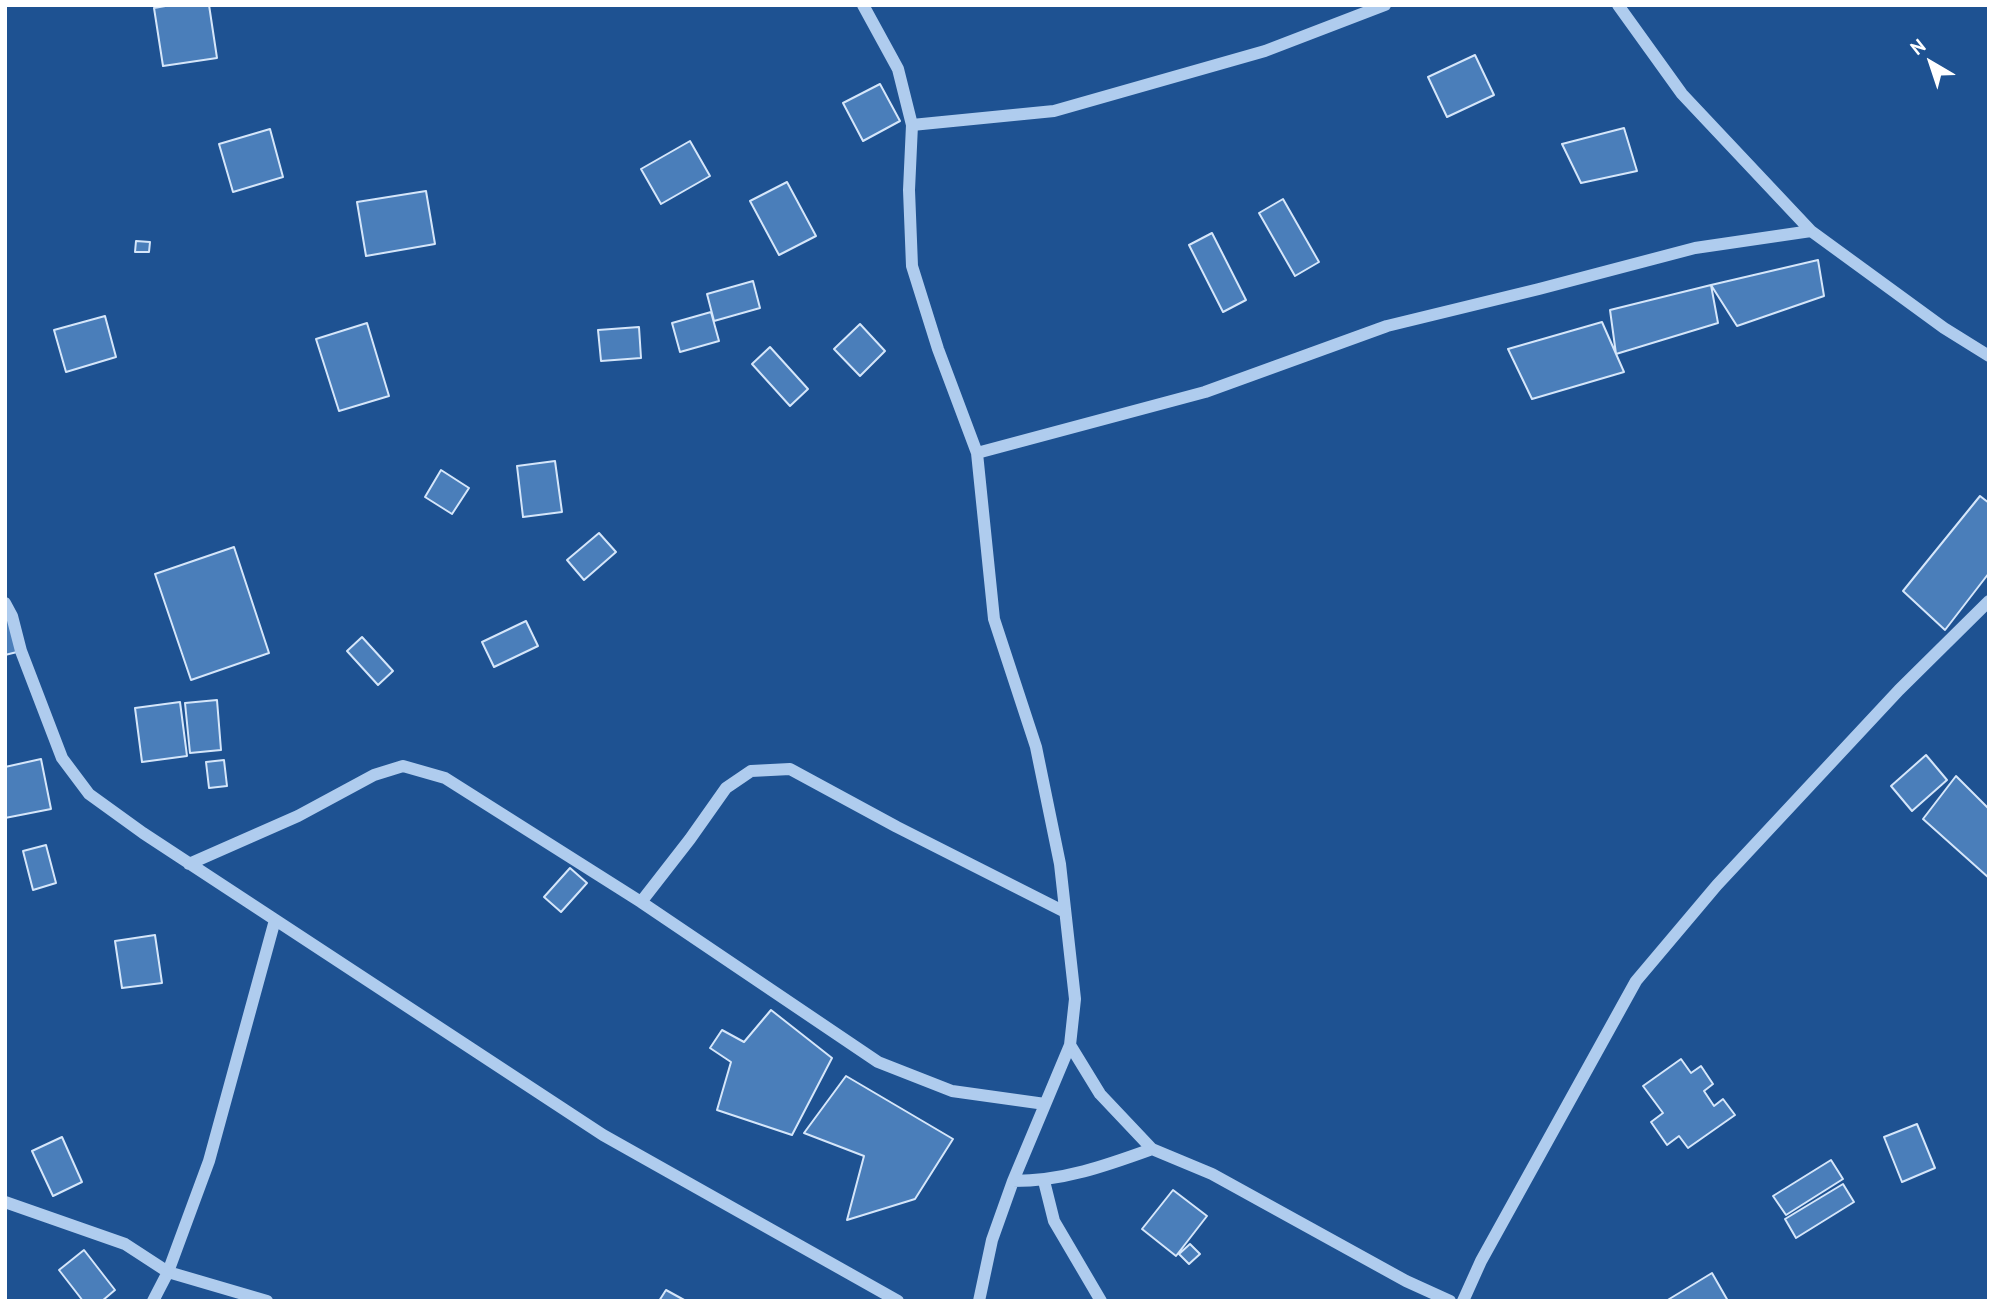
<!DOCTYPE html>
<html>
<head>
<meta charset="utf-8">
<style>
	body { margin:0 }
	#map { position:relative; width:1994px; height:1306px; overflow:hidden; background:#1e5292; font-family:"PT Sans",sans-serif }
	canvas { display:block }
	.frame { position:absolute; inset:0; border:7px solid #fff; pointer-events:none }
	.north { position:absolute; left:1896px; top:28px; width:70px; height:70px; -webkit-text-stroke:5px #1e5292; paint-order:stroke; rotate:321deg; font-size:19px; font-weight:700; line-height:28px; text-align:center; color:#fff }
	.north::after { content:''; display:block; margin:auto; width:24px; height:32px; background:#fff; clip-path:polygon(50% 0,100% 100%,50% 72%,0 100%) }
</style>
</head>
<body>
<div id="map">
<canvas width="1994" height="1306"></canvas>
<div class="frame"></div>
<div class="north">N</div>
</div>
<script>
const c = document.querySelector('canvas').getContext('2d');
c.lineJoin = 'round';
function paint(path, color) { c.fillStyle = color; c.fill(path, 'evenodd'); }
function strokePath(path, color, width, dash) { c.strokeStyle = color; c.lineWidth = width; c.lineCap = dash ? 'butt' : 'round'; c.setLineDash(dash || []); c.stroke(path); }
const building = new Path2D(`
	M171,5H209L217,58L163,66L154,8Z
	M1475,55L1494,95L1447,117L1428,77Z
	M880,84L900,121L863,141L843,103Z
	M1624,128L1637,171L1581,183L1562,144Z
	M270,129L283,177L233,192L219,144Z
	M690,141L710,176L661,204L641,169Z
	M787,182L816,236L779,255L750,201Z
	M426,191L435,244L366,256L357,202Z
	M1283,199L1319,262L1295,276L1259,213Z
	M1212,233L1246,300L1223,312L1189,245Z
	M136,241L150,242L149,252H135Z
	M1818,260L1824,296L1737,326L1711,285Z
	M753,281L760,308L714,321L707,294Z
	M1711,285L1718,323L1616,354L1610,310Z
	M711,312L719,341L680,352L672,323Z
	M105,316L116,357L66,372L54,330Z
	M1602,322L1624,372L1532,399L1508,349Z
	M367,323L389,396L339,411L316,339Z
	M860,324L885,351L860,376L834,349Z
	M639,327L641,358L601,361L598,330Z
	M770,347L808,389L790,406L752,364Z
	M555,461L562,512L523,517L517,466Z
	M441,470L469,488L452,514L425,497Z
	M1980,496L1989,503V573L1945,630L1903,591Z
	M599,533L616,552L584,580L567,560Z
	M234,547L269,653L191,680L155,574Z
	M12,616L21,651L5,655V618Z
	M526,621L538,646L494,667L482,642Z
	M362,637L393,671L378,685L347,651Z
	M217,700L221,750L190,753L185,703Z
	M180,702L187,756L142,762L135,708Z
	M1926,755L1947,780L1912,811L1891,786Z
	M41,759L51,809L5,818V767Z
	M224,760L227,786L209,788L206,762Z
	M1956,776L1989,809V878L1923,819Z
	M46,845L56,883L33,890L23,851Z
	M570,868L587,883L561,912L544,897Z
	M155,935L162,983L122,988L115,941Z
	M771,1010L832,1058L792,1135L717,1110L731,1062L710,1048L722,1030L744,1042Z
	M1681,1059L1691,1073L1701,1066L1713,1084L1704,1091L1714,1106L1723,1099L1735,1115L1688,1148L1679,1136L1667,1145L1651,1122L1663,1113L1643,1086Z
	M846,1076L953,1139L915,1199L847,1220L864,1156L804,1133Z
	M1917,1124L1935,1168L1902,1182L1884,1137Z
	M62,1137L82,1182L53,1196L32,1151Z
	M1831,1160L1843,1179L1786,1215L1773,1196Z
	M1843,1184L1854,1202L1796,1238L1785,1219Z
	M1173,1190L1207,1216L1176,1256L1142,1229Z
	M1190,1244L1200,1254L1189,1264L1179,1254Z
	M84,1250L115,1290L102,1301H83L59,1270Z
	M1712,1273L1728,1301H1666Z
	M666,1290L686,1301H659Z`);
paint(building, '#4a7eba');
strokePath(building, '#d5e6fa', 2);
strokePath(new Path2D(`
	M863,5L898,69L912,125L909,190L912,266L938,349L977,453L994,619L1036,747L1060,864L1075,999L1070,1045L1013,1181L992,1240L979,1301
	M1618,5L1682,94L1811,231L1944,328L1989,356
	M912,125L1054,111L1265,51L1385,5
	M977,453L1205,392L1387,326L1539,289L1695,248L1811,231
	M5,603L12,616L21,651L62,758L89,794L143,833L603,1135L898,1301
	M189,864L298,816L374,775L403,766L445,778L641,902L878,1062L952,1091L1045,1104
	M641,902L690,839L726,788L751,771L790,769L897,827L1065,912
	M1070,1045L1100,1094L1152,1149L1212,1174L1406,1281L1450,1301
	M1013,1181C1063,1181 1105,1166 1152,1149
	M1044,1181L1054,1221L1101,1301
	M5,1202L125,1244L168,1272L209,1161L275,920
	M153,1301L168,1272L267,1301
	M1463,1301L1481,1261L1636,981L1717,885L1899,690L1989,601`), '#afccee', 12);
</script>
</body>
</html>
